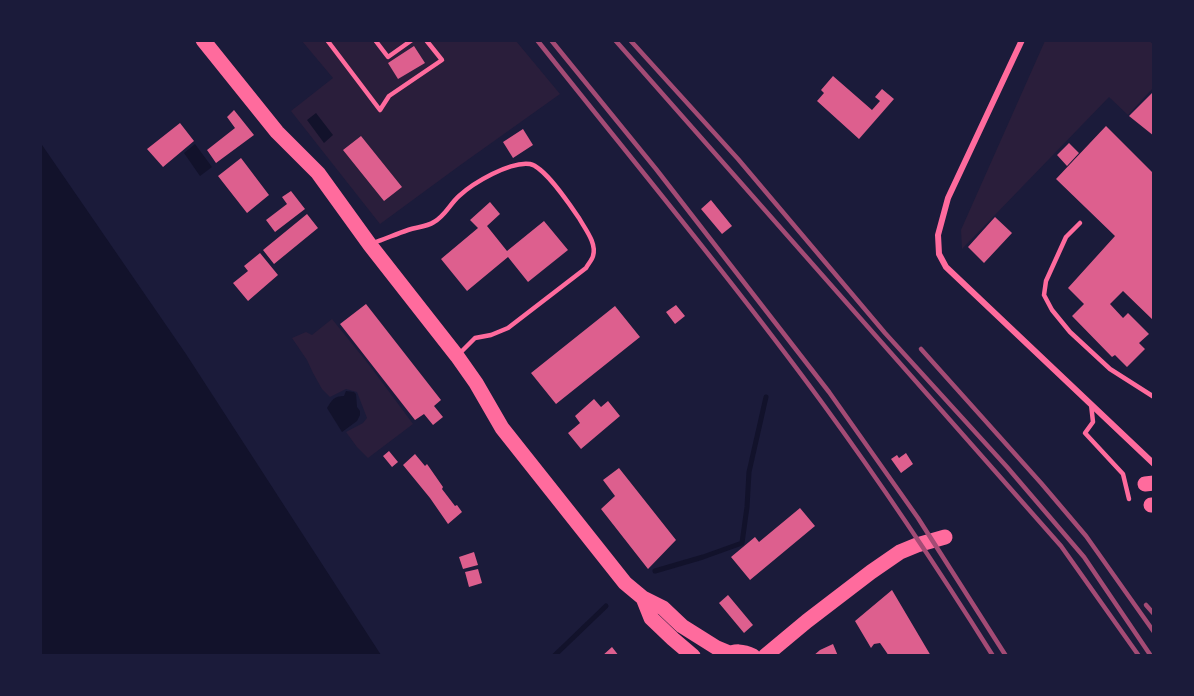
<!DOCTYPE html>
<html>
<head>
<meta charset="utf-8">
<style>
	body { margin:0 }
	#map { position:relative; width:1194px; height:696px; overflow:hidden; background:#1b1b3a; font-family:Roboto,sans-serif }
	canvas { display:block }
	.frame { position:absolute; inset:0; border:42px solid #1b1b3a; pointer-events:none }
</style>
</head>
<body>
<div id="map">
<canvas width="1194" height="696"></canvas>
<div class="frame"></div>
</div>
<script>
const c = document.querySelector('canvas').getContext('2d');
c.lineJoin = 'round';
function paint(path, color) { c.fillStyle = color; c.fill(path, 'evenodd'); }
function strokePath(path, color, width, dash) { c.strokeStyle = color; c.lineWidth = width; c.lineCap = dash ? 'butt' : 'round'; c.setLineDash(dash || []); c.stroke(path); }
paint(new Path2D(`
	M302,41H516L560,94L459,166L380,224L291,111L333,78Z
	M1149,41L1153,44V88L1128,115L1109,97L962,249L961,230L1045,41Z
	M332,319L370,366L413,424L368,458L357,447L346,432L363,423L367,418L357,392L346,389L330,397L322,389L313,373L307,360L292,338L306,332L312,335Z`), '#2a1e3b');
paint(new Path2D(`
	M316,113L333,135L324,143L307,120Z
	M40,142L186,354L381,655H41Z
	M195,144L212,167L200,176L184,153Z
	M346,391L354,392L356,394L357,407L360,411V415L357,421L342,432L327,408C332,400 334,396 344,396Z`), '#12122b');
strokePath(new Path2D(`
	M655,571L703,557L742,543L747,507L749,472L766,397
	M554,656L606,606`), '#12122b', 5);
paint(new Path2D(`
	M414,46L425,63L398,79L388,63Z
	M833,76L872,110L880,101L875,97L882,89L894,99L859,139L817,101L824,93L821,90Z
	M1154,91V136L1129,116Z
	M234,110L254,135L216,163L207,150L235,128L227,117Z
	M180,123L194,141L163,167L147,149Z
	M1106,126L1154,174V321L1123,291L1110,304L1123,318L1128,313L1149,334L1139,343L1145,349L1127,367L1115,355L1112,357L1072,316L1084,304L1068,288L1115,236L1056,179Z
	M523,129L533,145L513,158L503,142Z
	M361,136L402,187L384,201L343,150Z
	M1069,143L1079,153L1067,166L1057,155Z
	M241,158L269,195L247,213L218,176Z
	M291,191L305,209L275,232L266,220L287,204L282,197Z
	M711,200L732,226L722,234L701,209Z
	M490,202L500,214L487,226L507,251L544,221L568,250L528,282L508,257L467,291L441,259L478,228L470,220Z
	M307,214L318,228L274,264L263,250Z
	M995,217L1012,233L984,263L968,247Z
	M260,253L278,275L248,301L233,283L248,271L244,266Z
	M366,304L441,400L434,406L443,417L433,425L424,414L415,420L340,324Z
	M676,305L685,316L675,324L666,312Z
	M615,306L640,337L556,404L531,373Z
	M594,399L601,407L608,401L620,416L581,449L568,433L580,423L575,416Z
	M389,451L398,462L392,467L383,456Z
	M906,453L913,464L901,473L891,459L897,455L899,458Z
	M415,454L425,466L427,464L443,487L442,489L455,506L457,505L462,512L448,524L430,498L403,465Z
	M619,468L676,540L648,569L601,509L615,496L603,480Z
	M800,508L815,526L750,580L731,557L755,537L759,542Z
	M474,552L478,565L463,569L459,557Z
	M478,569L482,583L469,587L465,572Z
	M892,590L931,656H889L880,643L874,644L871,648L855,621Z
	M728,595L753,625L744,633L719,603Z
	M833,644L838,656H813L820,650Z
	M612,647L619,656H602Z`), '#dd5f8e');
strokePath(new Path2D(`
	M327,40L380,110L389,96L442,60L426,40
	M375,40L388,57L412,40
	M1080,223L1066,237L1046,281L1044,295L1052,310L1070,332L1110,369L1154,397
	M373,243C385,239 396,234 408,230C417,227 426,227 434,222C445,216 450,204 459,196C473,183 510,161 530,164C545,167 570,205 579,218C585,229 597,243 593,256C592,260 588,264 586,268L508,328L491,335L475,338L459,354
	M1091,404L1093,422L1085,433L1123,474L1129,499`), '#ff6b9d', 4.5);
strokePath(new Path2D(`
	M1022,40L948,198L938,235L939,254L946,267L1154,464`), '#ff6b9d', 6);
strokePath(new Path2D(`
	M203,40L277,132L318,173L370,245L457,356L476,383L502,428L625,583L643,598L663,608L682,626L717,648L729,653
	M1145,484L1154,483
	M1151,505H1154
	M643,598L651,618L673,639L693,656
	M725,656C735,650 743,651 753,656
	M765,656L807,621L871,572L900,552L917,545L945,537`), '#ff6b9d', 15);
strokePath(new Path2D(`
	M537,40C633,161 732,280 823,404C883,486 939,570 993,656
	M551,40L656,169L829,392L918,518L1006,656
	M615,40L1061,546L1139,656
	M630,40L738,159L885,333L1007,467L1084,557L1151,656
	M921,349L1041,483L1086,536L1154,632
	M1146,605L1154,614`), '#a44b75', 4.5);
</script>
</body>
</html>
